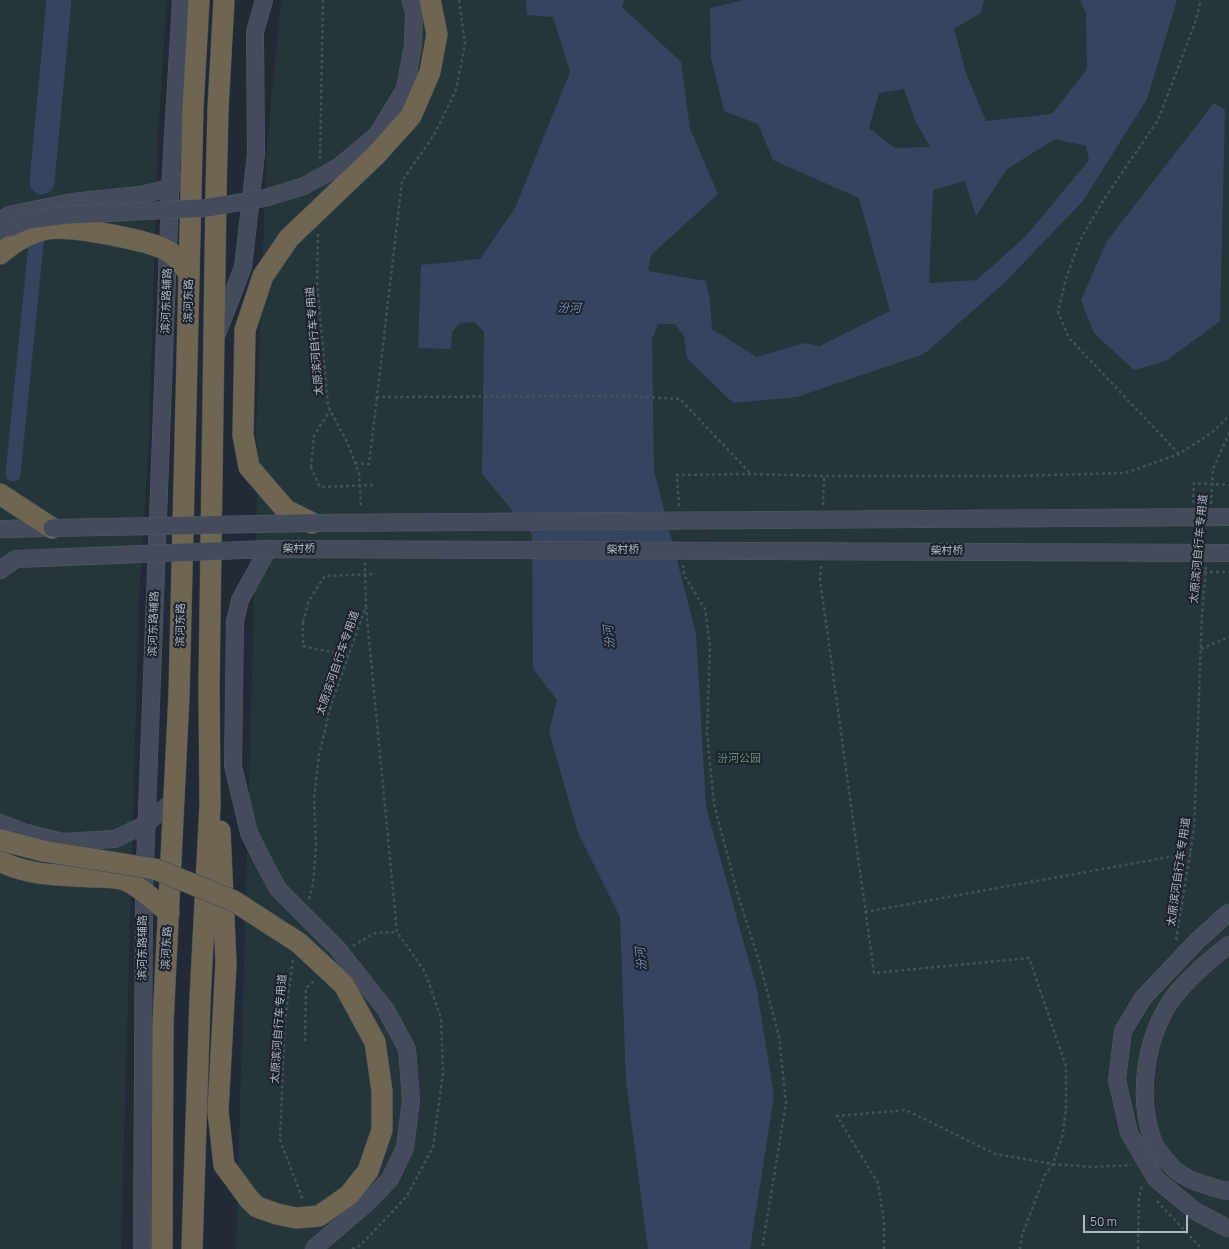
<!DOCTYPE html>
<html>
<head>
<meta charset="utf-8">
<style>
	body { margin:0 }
	#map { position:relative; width:1229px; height:1249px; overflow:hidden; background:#222a38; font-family:Manrope,sans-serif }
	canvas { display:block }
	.scale { position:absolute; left:1083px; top:1215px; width:105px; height:18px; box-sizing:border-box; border:2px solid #b0b7c5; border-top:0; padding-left:5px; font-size:12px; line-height:14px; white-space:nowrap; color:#b0b7c5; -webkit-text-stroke:3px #1b222d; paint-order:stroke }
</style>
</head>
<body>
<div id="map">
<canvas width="1229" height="1249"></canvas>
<div class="scale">50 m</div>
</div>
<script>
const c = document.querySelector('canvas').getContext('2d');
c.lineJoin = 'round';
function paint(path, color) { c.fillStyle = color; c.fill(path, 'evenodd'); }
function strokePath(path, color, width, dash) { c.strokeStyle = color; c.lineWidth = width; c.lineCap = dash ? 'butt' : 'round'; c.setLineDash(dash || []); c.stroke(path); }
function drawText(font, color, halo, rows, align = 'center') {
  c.font = font + ' Manrope,"Noto Sans SC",sans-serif'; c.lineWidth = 4; c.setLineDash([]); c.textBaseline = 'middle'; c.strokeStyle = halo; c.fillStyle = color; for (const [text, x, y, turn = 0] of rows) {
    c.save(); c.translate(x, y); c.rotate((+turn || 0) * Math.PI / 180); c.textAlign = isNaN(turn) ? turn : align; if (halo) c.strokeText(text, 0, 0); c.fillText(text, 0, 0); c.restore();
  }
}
paint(new Path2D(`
	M0,0H167L158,133L149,441L139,600L121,1249H0Z
	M281,0H1229V1249H236L258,455L256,432L267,144Z`), '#243639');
paint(new Path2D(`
	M526,0H624L622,7L681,62L690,129L718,194L651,255L648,271L706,281L710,301L712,329L757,357L804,343L820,346L890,311L859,198L773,160L758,124L724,111L711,58L710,8L745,0H984L981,13L954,29L966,73L986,121L1052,114L1087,69L1086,13L1080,0H1177L1147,99L1083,201L1004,283L924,354L797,397L733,403L687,358L684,336L675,324H658L652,339L654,471L696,634L706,807L757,990L774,1096L750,1249H648L626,1082L620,917L578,833L549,731L557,700L533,669L532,534L482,474L484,332L475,322L460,323L452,332L451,349L418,348L421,265L480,259L515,208L570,72L553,17L527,15ZM904,89L915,120L930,147L895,148L869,128L879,93ZM1055,139L1086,146L1089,160L1027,235L977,280L929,283L933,190L965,181L976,216L1007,169Z
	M1214,103L1225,110L1220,321L1166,361L1134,370L1094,333L1081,300L1107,241Z`), '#36455f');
strokePath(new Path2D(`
	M13,474L37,234`), '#36455f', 15);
strokePath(new Path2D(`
	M42,182L59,0`), '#36455f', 25);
const secondary = new Path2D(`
	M0,221L9,215L72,202L140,195L171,188L177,179
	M0,236L9,228
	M217,334L243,267L256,154L255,32L264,0
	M0,529L52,528
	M0,570L16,559
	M0,823L23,832L62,842L115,839L146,824L174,800
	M263,861L249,833L233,766L235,621L240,600L268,549
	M1229,945C1211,958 1182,984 1170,1002C1145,1041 1137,1097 1153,1141C1156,1149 1167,1161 1173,1168C1187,1181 1208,1186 1226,1191L1229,1190
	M142,1249L144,891L171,170L181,0`);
const highway = new Path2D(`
	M289,238L263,276L245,330L243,435L249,467L286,510L312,523
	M0,254C13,243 31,232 48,229C69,225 149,240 168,251C176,255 183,266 189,273
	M0,494L52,528
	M220,831L226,963L218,1111L224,1165L249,1199
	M0,861C27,876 63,875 93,877C104,877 118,877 127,881C143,889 156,902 169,913
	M162,1249L163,1023L179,695L193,108L199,0
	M192,1249L200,1000L210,805L209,686L216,193L218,109L224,0`);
strokePath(secondary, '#535a66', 18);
strokePath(highway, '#404753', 22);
strokePath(new Path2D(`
	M459,0L465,44L456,90L434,135L402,181L377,397L626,396L680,399L751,474
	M320,159L323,0
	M318,234L317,282L328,406L348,444L359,473L361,508
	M1179,454L1069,338L1058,312L1065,282L1079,242L1104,199L1158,120L1195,23L1201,0
	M355,463L369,464L377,397
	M311,467L314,436L330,410
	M1211,504L1213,469L1229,433
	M823,505L824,476
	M679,506L677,475L751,474L824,476H1010L1125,473L1179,454L1214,431L1229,416
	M683,565L684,575L705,609L710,646L707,733L714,804L738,895L760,964L779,1037L786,1103L762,1249
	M821,566L820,579L874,973L1029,958L1066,1066V1107L1063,1134L1053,1164L1045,1175L1022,1235L1020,1249
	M303,622V646L349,656
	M1201,649L1229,637
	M309,899L313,884L316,845L314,799L319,755L331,705L366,606L365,563
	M865,912L1191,853
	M1176,940L1194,829L1202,614L1206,566
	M353,946L375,933L397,932
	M293,960L285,1020L280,1140L303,1200
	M305,1041L306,988L315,980
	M1157,1201L1202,1249
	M352,1249L361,1245L407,1196L433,1147L443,1073L441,1018L425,972L397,932L366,608
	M884,1249V1222L878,1183L837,1116L906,1110L995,1154L1053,1164L1092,1167L1131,1165
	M1138,1249L1139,1196L1142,1186`), '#425357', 2.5, [3, 3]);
strokePath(secondary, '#444b5b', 17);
strokePath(highway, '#6e6553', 21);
const secondaryBridge = new Path2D(`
	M9,228L27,220L65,215L206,208L265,198L304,186L340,166L377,135L405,89L413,45L414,11L410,0
	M52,528L312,523L1229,517
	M16,559L268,549L1229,553
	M263,861L278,889L337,948L386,1010L407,1049L411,1100L405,1148L390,1179L366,1204L313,1249
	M1229,912L1197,941L1143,998L1123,1031L1117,1080L1129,1133L1156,1179L1195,1211L1229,1229`);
const highwayBridge = new Path2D(`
	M289,238L376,155L411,116L430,72L437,34L430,0
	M1,840L43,851L155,869L234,901L299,943L344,985L375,1042L382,1091V1130L368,1171L349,1195L319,1216L296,1218L277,1214L257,1207L249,1199`);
strokePath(secondaryBridge, '#535a66', 18, []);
strokePath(highwayBridge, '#404753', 22, []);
strokePath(new Path2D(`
	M311,467L320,487L374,485
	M1193,503L1194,483L1229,485
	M1191,567V572H1229
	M303,622L309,600L325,576L376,574`), '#425357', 2.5, [3, 3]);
strokePath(secondaryBridge, '#444b5b', 17);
strokePath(highwayBridge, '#6e6553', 21);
drawText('11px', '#b0b7c5', '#1b222d', [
	["滨河东路辅路",167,301,-88],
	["滨河东路",189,301,-89],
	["太原滨河自行车专用道",315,341,-95],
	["柴村桥",299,549],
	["太原滨河自行车专用道",1199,549,-85],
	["柴村桥",623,550],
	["柴村桥",947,551],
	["滨河东路辅路",154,624,-88],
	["滨河东路",181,625,-89],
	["太原滨河自行车专用道",338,663,-71],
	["太原滨河自行车专用道",1179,872,-82],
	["滨河东路辅路",143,948,-90],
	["滨河东路",167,948,-87],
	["太原滨河自行车专用道",279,1029,-86]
]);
drawText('11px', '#689575', '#1b222d', [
	["汾河公园",739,759]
]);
drawText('italic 12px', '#798dac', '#1b222d', [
	["汾河",569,309],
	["汾河",610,637,-96],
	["汾河",642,959,-96]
]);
</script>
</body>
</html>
